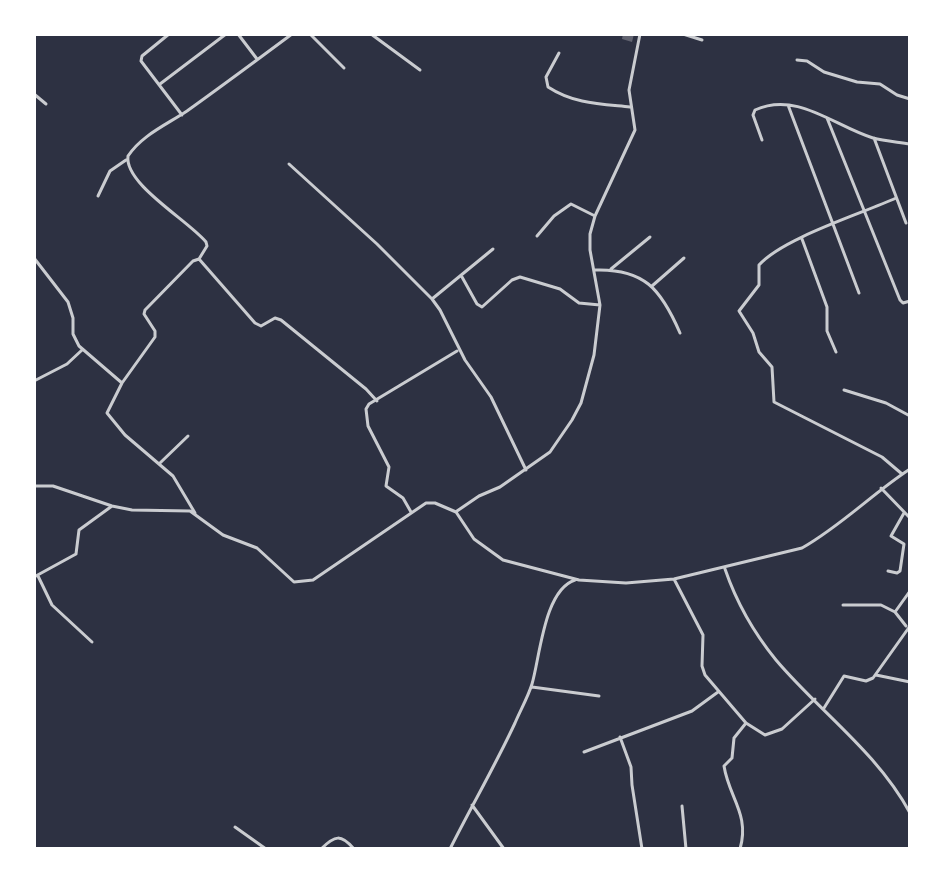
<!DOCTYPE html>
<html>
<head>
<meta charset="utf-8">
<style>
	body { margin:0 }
	#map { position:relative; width:944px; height:883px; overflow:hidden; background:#2d3142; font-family:"Crimson Pro",serif }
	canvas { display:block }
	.frame { position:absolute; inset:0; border:36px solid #fff; pointer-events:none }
</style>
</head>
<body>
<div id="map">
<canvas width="944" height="883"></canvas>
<div class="frame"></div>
</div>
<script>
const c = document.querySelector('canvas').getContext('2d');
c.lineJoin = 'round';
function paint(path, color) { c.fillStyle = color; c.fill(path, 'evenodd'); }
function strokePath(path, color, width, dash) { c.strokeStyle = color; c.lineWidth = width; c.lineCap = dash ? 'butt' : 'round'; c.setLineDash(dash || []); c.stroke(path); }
paint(new Path2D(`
	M623,34H634L632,42L622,39Z`), '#626471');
strokePath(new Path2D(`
	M169,34L142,56L141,61L182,115
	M238,34L257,59
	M310,34L344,68
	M371,34L420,70
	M683,34L702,40
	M559,53L546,77L548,87C574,104 601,104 630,107
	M797,60L807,61L824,72L857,82L880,84L897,95L910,99
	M160,84L226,34
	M34,94L46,104
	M788,105L859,293
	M827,118L900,300L903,303L910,301
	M874,138L906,223
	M762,140L753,115L755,110C797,91 834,126 873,138C884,141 898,142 910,144
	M289,164L377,244L432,299L440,310L465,360L491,397L526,470
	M98,196L110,171L126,160
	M896,198C861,214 783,238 759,265V285L739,311L753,333L759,352L772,367L774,402L882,457L902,474
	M537,236L554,216L571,204L595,216
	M802,239L827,307V331L836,352
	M34,258L68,302L73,318V334L79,346L122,383
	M199,259L207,246L206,242C189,221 124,184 128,156C142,135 166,125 187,111C222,86 257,60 292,34
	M611,269L650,237
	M594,270C644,268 661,289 680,333
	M462,277L477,304L482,307L512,280L520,277L560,289L579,303L600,305
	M652,286L684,258
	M432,299L493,249
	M34,381L67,364L82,350
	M844,390L886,403L910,416
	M160,463L188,436
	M34,486H53L112,506L132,510L190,511L223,535L257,548L294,582L313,580L426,503H435L456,512L474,539L503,560L579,580L626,583L674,579L802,548C841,526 873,493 910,469
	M881,488L910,518
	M457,511L479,496L500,487L550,452L572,420L581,403L594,355L600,305L590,250V234L595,216L635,130L629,90L640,34
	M411,512L403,498L386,486L389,467L368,426L366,409L369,404L457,351
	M195,513L173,476L125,435L107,413L122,383L155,337V331L144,314L145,310L193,261L199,259L255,323L261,326L275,318L281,320L366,389L377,401
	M725,569C736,601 754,633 776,660C820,712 877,752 910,813
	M888,571L897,573L900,571L904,544L891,536L904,513
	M38,576L52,605L92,642
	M34,577L76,554L79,530L112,506
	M674,579L703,635L702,666L705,675L746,723L765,735L782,729L815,699
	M843,605H881L895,612
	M906,626L895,612L910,591
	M876,675L910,682
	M532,687L599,696
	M824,708L844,676L866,681L873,678L910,626
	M620,737L631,767L632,785L642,849
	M584,752L692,711L718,692
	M472,805L504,849
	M682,806L686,849
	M235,827L266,849
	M321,849C335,835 341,834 354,849
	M450,849C471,807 495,766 515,723C520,711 528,697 532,684C540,657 544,590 575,580
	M740,849C750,814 729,798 724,766L732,758L734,738L746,723`), '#caccd0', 3);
</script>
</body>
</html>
